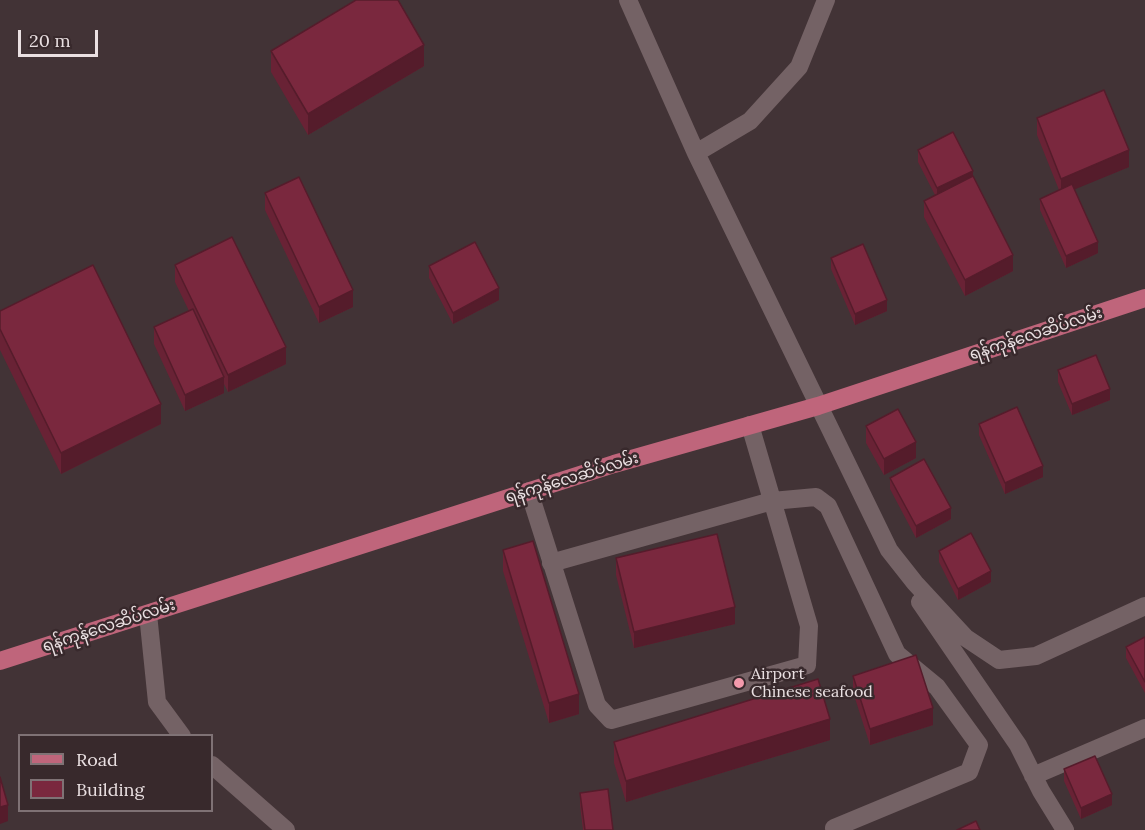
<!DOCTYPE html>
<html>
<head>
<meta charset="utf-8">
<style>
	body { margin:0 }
	#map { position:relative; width:1145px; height:830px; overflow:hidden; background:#423336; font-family:Lora,serif }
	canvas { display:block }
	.legend { position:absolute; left:18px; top:734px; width:195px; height:78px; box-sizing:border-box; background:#38292c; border:2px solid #7f7275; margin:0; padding:8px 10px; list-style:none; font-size:18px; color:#eae0e2 }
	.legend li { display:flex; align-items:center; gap:12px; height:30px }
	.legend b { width:30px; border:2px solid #7f7275 }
	.scale { position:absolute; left:18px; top:30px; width:80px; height:27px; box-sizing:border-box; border:3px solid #eae0e2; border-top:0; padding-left:8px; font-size:18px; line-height:21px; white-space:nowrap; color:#eae0e2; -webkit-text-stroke:4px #38292c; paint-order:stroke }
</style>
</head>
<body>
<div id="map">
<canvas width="1145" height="830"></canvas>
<ul class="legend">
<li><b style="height:8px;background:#bf657b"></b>Road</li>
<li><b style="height:16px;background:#7a283e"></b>Building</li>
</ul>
<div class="scale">20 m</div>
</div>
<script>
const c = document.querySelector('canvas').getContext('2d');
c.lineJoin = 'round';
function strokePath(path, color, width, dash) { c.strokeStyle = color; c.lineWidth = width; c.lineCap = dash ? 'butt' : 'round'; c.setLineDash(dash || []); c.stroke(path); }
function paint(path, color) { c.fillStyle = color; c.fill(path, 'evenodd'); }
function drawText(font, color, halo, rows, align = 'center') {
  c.font = font + ' Lora,"Noto Sans Myanmar",serif'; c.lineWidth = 5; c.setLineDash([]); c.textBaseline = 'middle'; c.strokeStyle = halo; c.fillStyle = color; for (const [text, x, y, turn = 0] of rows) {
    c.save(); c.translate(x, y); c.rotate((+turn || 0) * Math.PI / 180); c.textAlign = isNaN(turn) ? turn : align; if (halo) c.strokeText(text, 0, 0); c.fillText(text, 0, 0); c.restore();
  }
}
strokePath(new Path2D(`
	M628,0L696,153L889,550L915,583L966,638L999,660L1036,656L1145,606
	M696,153L750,121L799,67L826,0
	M529,491L597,705L611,720L807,665L809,626L750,425
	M551,563L772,501L816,497L828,506L897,654L937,687L979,745L969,772L834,828
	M920,602L1018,745L1041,791L1065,830
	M148,614L157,702L182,736
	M212,765L286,830
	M1033,776L1145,728`), '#746265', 18);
strokePath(new Path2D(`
	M0,661L614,464L818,406L1145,298`), '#bf657b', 18);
paint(new Path2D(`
	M271,51L424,66L308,135L271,72Z
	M1037,118L1129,167L1074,189L1098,253L1066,268L1040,210V199L1059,190L1037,135Z
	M918,150L973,176L1013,271L965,296L924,217V201L935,195L918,162Z
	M265,193L353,307L319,323L265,210Z
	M831,258L887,311L855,325L831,269Z
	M175,265L286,364L228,392L224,384V393L185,411L154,344V327L189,311L175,282Z
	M429,266L499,300L453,324L429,278Z
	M0,311L161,424L61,474L0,350Z
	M1058,370L1110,400L1072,415L1058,382Z
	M979,424L1043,477L1005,494L979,435Z
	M866,426L916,458L884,475L866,443Z
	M890,478L951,519L916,538L890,489Z
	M503,550L579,714L549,723L503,571Z
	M939,551L991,582L958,600L939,562Z
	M616,558L735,624L634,648L616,575Z
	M1145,637V693L1126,658V647Z
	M853,676L933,725L870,745L853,692Z
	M830,740L626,802L614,763V742Z
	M1064,769L1112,805L1081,819L1064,781Z
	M580,793L613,830H583L580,805Z`), '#692235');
paint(new Path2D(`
	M424,45V66L308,135V114Z
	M1129,150V167L1061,195V179Z
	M973,171V182L937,200V188Z
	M1098,242V253L1066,268V256Z
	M1013,255V271L965,296V280Z
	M499,288V300L453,324V313Z
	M353,290V307L319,323V307Z
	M887,300V311L855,325V314Z
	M286,347V364L228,392V375Z
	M224,377V393L185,411V395Z
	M1110,389V400L1072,415V404Z
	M161,404V424L61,474V453Z
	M916,442V458L884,475V459Z
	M1043,466V477L1005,494V483Z
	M951,508V519L916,538V526Z
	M991,571V582L958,600V589Z
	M735,607V624L634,648V632Z
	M579,694V714L549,723V703Z
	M933,708V725L870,745V729Z
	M830,719V740L626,802V781Z
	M1112,794V805L1081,819V808Z
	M8,805V821L0,824V807Z`), '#551c2b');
const building = new Path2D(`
	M356,0H398L424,45L308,114L271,51Z
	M1104,90L1129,150L1061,179L1037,118Z
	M953,132L973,171L937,188L918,150Z
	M973,176L1013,255L965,280L924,201Z
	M299,177L353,290L319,307L265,193Z
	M1072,184L1098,242L1066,256L1040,199Z
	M232,237L286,347L228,375L175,265Z
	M475,242L499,288L453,313L429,266Z
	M863,244L887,300L855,314L831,258Z
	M93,265L161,404L61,453L0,329V311Z
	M193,309L224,377L185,395L154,327Z
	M1096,355L1110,389L1072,404L1058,370Z
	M1017,407L1043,466L1005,483L979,424Z
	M898,409L916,442L884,459L866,426Z
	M924,459L951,508L916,526L890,478Z
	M971,533L991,571L958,589L939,551Z
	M717,534L735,607L634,632L616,558Z
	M533,541L579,694L549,703L503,550Z
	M1145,637V682L1126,647Z
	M916,655L933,708L870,729L853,676Z
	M818,679L830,719L626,781L614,742Z
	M1095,756L1112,794L1081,808L1064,769Z
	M0,777L8,805L0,807Z
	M608,789L613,830H585L580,793Z
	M976,821L980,830H957Z`);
paint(building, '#7a283e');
strokePath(building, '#551c2b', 1.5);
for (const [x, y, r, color] of [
	[739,683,6,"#f39aac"]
]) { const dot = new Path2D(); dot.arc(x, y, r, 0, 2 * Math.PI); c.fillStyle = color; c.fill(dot); strokePath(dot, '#38292c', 2); }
drawText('16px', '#eae0e2', '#38292c', [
	["ရန်ကုန်လေဆိပ်လမ်း",1036,334,-18],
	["ရန်ကုန်လေဆိပ်လမ်း",572,478,-17],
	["ရန်ကုန်လေဆိပ်လမ်း",109,626,-18]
]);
drawText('16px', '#eae0e2', '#38292c', [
	["Airport",751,674],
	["Chinese seafood",751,692]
], 'left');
</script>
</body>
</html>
